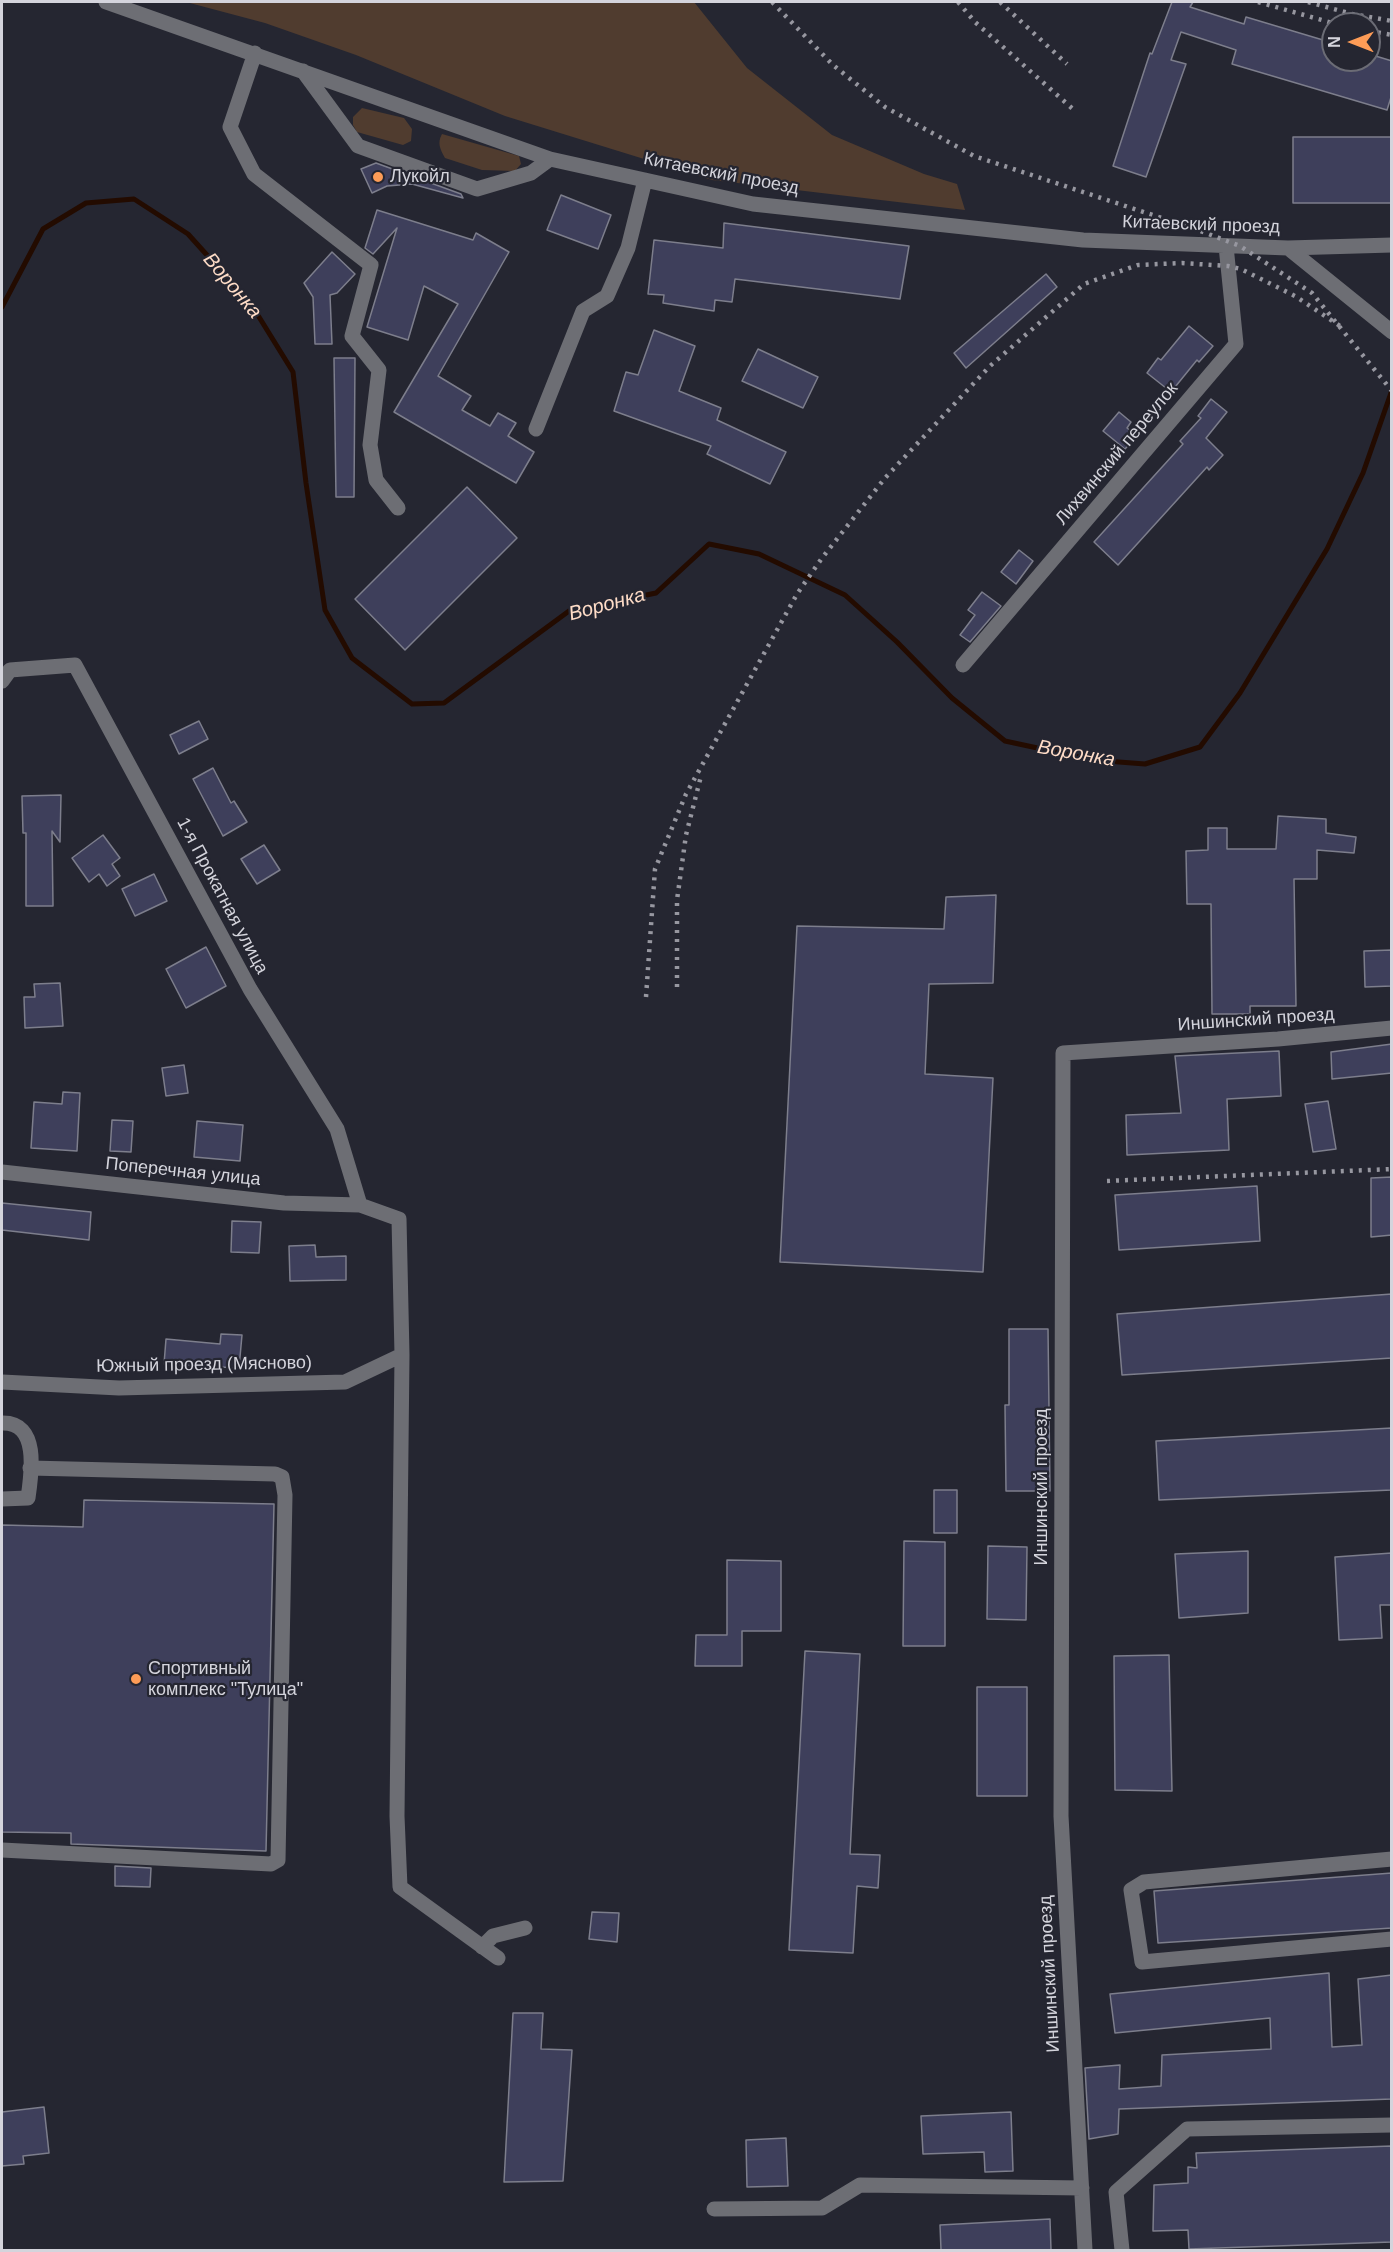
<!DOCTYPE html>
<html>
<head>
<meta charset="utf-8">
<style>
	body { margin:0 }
	#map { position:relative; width:1393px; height:2252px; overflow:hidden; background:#252631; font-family:Helvetica,sans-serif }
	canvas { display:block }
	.frame { position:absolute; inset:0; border:3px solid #d4d4dc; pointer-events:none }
	.north { position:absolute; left:1321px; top:12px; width:60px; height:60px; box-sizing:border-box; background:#252631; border:2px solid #6b6c75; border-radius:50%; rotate:270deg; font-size:16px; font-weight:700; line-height:24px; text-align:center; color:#d4d4dc }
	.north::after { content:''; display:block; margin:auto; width:21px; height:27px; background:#fd9c57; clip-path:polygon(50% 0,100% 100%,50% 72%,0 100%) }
</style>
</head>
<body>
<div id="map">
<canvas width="1393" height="2252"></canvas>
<div class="frame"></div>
<div class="north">N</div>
</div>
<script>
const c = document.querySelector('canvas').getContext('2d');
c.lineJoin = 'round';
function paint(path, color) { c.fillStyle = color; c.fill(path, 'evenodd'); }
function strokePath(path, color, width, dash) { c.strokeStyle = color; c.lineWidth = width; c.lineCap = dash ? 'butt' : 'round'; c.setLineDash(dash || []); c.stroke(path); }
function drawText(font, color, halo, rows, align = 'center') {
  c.font = font + ' Helvetica,sans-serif'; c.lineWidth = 4.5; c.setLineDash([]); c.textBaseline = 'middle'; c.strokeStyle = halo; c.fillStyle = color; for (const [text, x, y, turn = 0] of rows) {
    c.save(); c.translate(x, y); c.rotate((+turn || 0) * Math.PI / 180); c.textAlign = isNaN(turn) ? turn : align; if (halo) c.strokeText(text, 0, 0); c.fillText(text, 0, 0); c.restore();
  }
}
paint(new Path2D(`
	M186,2H694L747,68L832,135L924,174L957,184L965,210L712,180L505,116L356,55L265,23Z
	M362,108L404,118L412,129L411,141L403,145L357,132L353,125V117Z
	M442,134L519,156L521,164L515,171L482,170L445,158C440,149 437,143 442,134Z`), '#503c2f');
strokePath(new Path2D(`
	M2,307L43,229L86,203L134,199L188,234L251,304L293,372L306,483L325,610L352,658L412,704L444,703L569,611L656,593L709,544L759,554L845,595L897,642L952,698L1005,741L1093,760L1145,764L1200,747L1240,693L1327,549L1363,473L1392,390`), '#230b00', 5);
const building = new Path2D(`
	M1172,2H1193L1190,7L1244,24L1246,17L1333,43V60H1369V54L1392,61V94L1387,110L1232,64L1236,50L1181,32L1171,60L1186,64L1146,177L1113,166L1150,53L1152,54Z
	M1293,137H1392V203H1293Z
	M376,163L461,194L463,198L412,184L387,186L372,193L361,169Z
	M561,195L611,215L598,249L547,230Z
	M377,210L473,240L476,233L509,252L438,376L471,396L462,410L490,426L498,413L516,423L508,436L534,452L516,483L394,412L458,304L424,286L408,340L367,327L397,228L373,254L365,248Z
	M724,223L909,246L900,299L735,279L732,302L715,300L714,311L663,303L664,295L648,294L654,240L723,248Z
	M332,252L355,274L337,293L330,295L332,344H315L313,297L304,283Z
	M1046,274L1057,287L966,368L954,353Z
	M1189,326L1213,346L1199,362L1197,360L1171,392L1147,373L1158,358L1161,360Z
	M654,330L695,346L679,391L721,408L717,420L786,452L770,484L707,454L711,446L614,411L626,372L638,375Z
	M758,349L818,377L803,408L742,381Z
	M334,358H355L354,497H336Z
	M1211,399L1227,412L1206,438L1223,455L1209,470L1207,467L1118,565L1094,542L1183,444L1180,441L1201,418L1198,416Z
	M1119,412L1131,422L1127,428L1137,436L1125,449L1103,431Z
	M467,487L517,538L405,650L355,599Z
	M1019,550L1033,561L1016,584L1001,572Z
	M982,592L1001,606L970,642L960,635L975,615L968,610Z
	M199,721L208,739L179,754L170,735Z
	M213,768L231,803L234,801L247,822L223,836L193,779Z
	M61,795L60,842L52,831L53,906H26V833H23L22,796Z
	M1278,816L1326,819V833L1356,837L1354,853L1317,850V879H1294L1296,1006H1250V1014H1212L1211,904H1187L1186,851L1208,850V828H1227V849H1276Z
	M103,835L120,858L112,864L120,876L107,886L99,874L89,882L72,858Z
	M264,845L280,870L257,884L241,859Z
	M154,874L167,901L135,916L122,889Z
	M996,895L993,983L929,984L925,1074L993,1078L983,1272L780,1262L797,926L944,929L946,897Z
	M206,947L226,986L186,1008L166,969Z
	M1392,950V986L1365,987L1364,951Z
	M60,983L63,1026L25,1028L24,997H35L34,984Z
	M1392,1044V1073L1332,1079L1331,1052Z
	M1279,1051L1281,1096L1227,1099L1229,1150L1127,1155L1126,1115L1181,1113L1175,1056Z
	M184,1065L188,1093L166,1096L162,1068Z
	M63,1092L80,1093L77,1151L31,1148L34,1102L62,1104Z
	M1328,1101L1336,1149L1313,1152L1305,1104Z
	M112,1120L133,1121L131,1152L110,1151Z
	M197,1121L243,1125L240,1161L194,1157Z
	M1392,1177V1235L1371,1237V1178Z
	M1257,1186L1260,1241L1119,1250L1115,1195Z
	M2,1203L91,1212L89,1240L2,1230Z
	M232,1221L261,1222L259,1253L231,1252Z
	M315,1245L316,1257L346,1256V1280L290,1281L289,1246Z
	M1392,1294V1358L1122,1375L1117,1314Z
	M1009,1329H1048L1050,1491H1006L1005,1405H1009Z
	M221,1334L242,1335L239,1368L164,1364L166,1339L220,1344Z
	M1392,1428V1490L1159,1500L1156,1441Z
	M934,1490H957V1533H934Z
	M84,1500L274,1504L266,1851L71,1844V1833L2,1832V1525L83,1527Z
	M904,1541L945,1542V1646H903Z
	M988,1546L1027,1547L1026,1620L987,1619Z
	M1248,1551V1613L1179,1618L1175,1554Z
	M1392,1553V1605H1380L1382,1638L1339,1640L1335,1557Z
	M727,1560L781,1561V1631H742V1666H695L696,1635H727Z
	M805,1651L860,1654L850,1854L880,1855L878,1888L857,1886L853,1953L789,1950Z
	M1169,1655L1172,1791L1115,1790L1114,1656Z
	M977,1687H1027V1796H977Z
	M115,1866L151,1868L150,1887L115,1886Z
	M1392,1873V1928L1158,1943L1154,1891Z
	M592,1912L619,1913L617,1942L589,1939Z
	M1329,1973L1332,2047L1362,2045L1358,1979L1392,1975V2099L1119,2109L1118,2134L1089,2139L1085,2068L1120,2065L1119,2089L1161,2086L1162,2055L1271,2049L1270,2018L1115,2033L1110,1994Z
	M513,2013H543L541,2049L572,2050L563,2181L504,2182Z
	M44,2107L49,2153L23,2156L24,2164L2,2166V2112Z
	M1011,2112L1013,2171L985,2172L984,2152L923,2154L921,2116Z
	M786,2138L788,2186L747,2187L746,2140Z
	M1392,2146V2242L1189,2249L1188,2230L1153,2231L1154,2185L1188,2183V2167L1197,2168L1196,2153Z
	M1050,2219L1051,2250H941L940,2225Z`);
paint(building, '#3e3f5b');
strokePath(building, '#7d7e8c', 1.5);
strokePath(new Path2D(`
	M106,2L550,159L753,204L1083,240L1288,248L1392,245
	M255,53L230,127L254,174L371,265L352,336L379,370L370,445L376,480L398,508
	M303,71L358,146L477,189L531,173L550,159
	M1288,248L1392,332
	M536,429L583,311L607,296L628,248L645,180
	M963,665L1236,344L1226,246
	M2,681L10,670L75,665L250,989L337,1129L360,1205
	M2,1172L284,1203L360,1205L399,1219L402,1355L397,1816L400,1887L498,1958
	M2,1382L119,1388L345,1382L402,1355
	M2,1423C39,1422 32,1471 28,1498L2,1499
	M2,1850L271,1864L278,1860L285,1495L282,1477L275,1474L30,1468
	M1392,1859L1144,1882L1131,1890L1142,1962L1392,1939
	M482,1947L493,1936L525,1928
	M714,2209L822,2208L860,2185L1082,2188
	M1085,2250L1061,1816L1063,1053L1278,1039L1392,1028
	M1122,2250L1116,2192L1187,2129L1392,2125`), '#6d6e74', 15);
strokePath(new Path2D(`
	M772,2L833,65L885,107L974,156L1198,230L1240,246L1312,293L1392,391
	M958,2L975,22L1074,110
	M1000,2L1067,64
	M1258,2L1336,24
	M1308,2L1352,14L1392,21
	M1369,31L1392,35
	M677,987V900L686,835L701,776
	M646,997L655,869L686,794L797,594L822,558L885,478L990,366L1084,284L1138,265L1182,263L1228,266L1241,269L1295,296L1340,326
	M1107,1181L1392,1169`), '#9797a0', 4.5, [3, 6]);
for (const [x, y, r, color] of [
	[378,177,6,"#fd9c57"],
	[136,1679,6,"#fd9c57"]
]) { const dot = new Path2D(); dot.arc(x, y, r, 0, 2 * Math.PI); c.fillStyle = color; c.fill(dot); strokePath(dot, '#252631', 2); }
drawText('18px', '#d4d4dc', '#252631', [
	["Китаевский проезд",721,174,11],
	["Китаевский проезд",1201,225,2],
	["Лихвинский переулок",1117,454,-50],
	["1-я Прокатная улица",222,896,62],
	["Иншинский проезд",1256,1020,-4],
	["Поперечная улица",183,1172,6],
	["Южный проезд (Мясново)",204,1365,-1],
	["Иншинский проезд",1042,1487,-90],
	["Иншинский проезд",1050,1974,-93]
]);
drawText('18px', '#d4d4dc', '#252631', [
	["Лукойл",390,177],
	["Спортивный",148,1669],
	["комплекс \"Тулица\"",148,1690]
], 'left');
drawText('italic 20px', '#fedcc7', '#252631', [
	["Воронка",232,286,50],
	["Воронка",607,605,-15],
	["Воронка",1076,754,10]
]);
</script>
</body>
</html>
